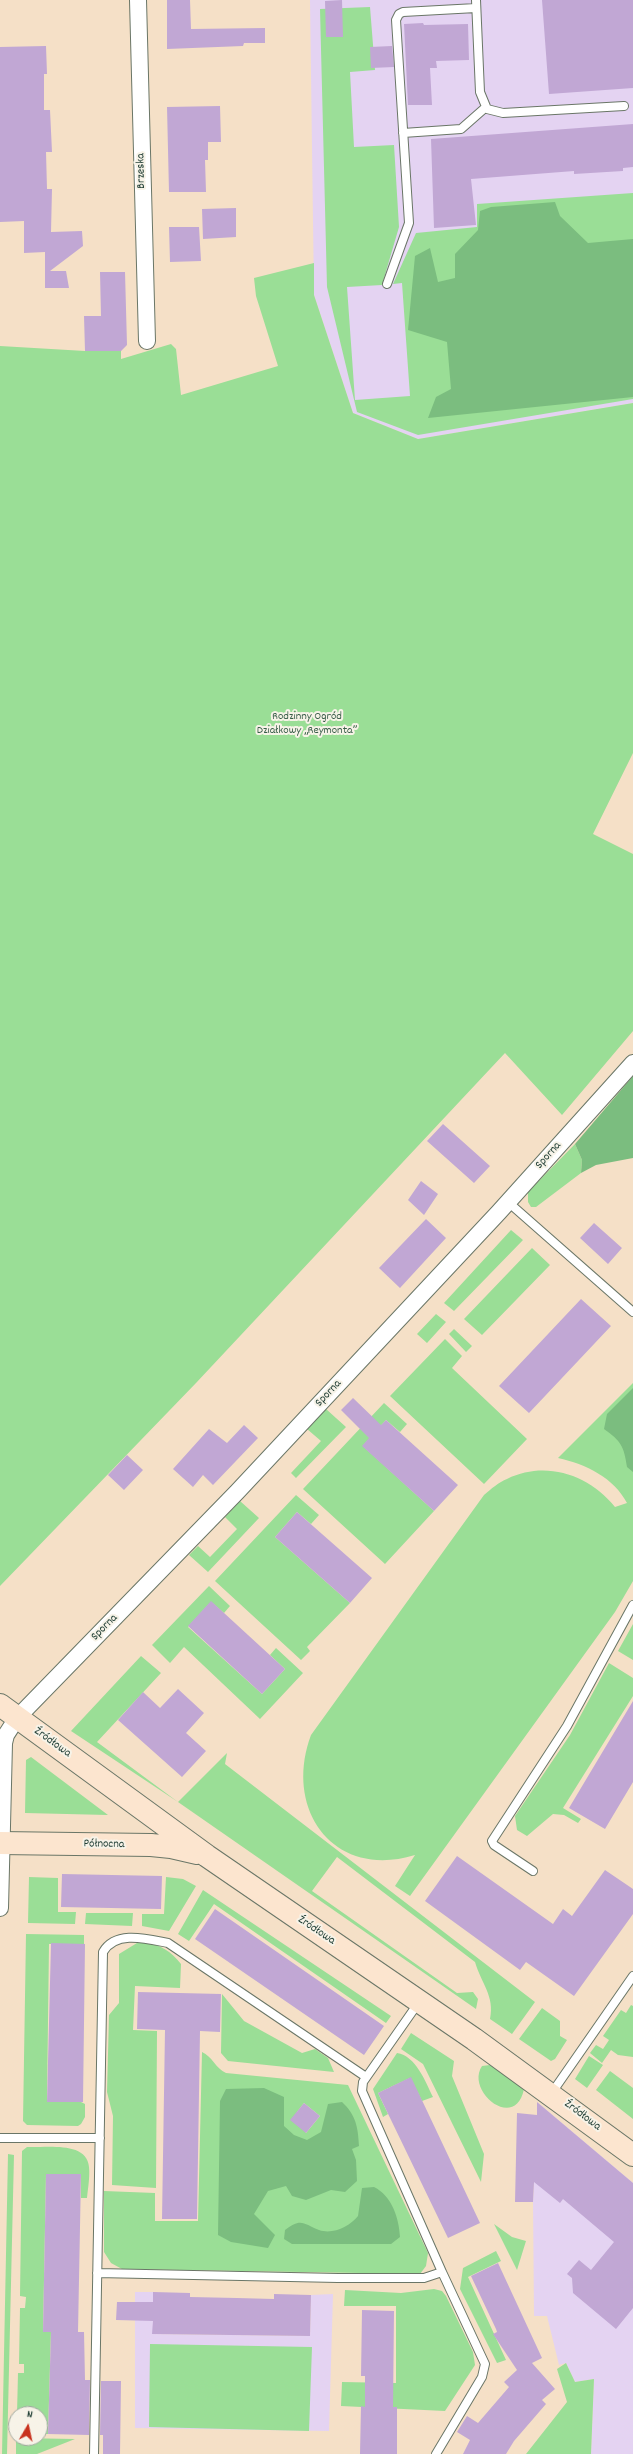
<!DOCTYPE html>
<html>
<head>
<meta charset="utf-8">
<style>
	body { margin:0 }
	#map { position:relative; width:633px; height:2454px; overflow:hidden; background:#f5e0c7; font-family:Dekko,sans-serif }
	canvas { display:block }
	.north { position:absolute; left:8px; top:2406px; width:40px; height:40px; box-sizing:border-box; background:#f7f3e8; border:1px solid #a1aaa0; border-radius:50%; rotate:9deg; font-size:11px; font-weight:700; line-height:16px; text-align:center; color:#1f3d34 }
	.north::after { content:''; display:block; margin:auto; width:14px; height:18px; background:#c8321e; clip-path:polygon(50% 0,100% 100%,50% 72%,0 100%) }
</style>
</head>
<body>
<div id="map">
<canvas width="633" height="2454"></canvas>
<div class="north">N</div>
</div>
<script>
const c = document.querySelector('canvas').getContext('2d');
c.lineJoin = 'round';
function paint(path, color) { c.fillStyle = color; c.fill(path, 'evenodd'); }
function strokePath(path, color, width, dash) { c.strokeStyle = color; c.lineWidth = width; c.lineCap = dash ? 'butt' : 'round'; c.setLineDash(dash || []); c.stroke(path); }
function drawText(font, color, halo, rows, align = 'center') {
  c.font = font + ' Dekko,sans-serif'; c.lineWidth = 4; c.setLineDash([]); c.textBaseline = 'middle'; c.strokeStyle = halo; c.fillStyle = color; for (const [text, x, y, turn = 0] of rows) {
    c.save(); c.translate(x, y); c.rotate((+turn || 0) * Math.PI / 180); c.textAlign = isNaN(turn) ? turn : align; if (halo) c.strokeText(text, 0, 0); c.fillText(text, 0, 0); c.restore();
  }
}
paint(new Path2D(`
	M310,0H633V403L418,439L353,413L314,295Z
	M538,2103L633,2183V2454H591L594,2379L575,2382L566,2363L559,2365L547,2316H534L533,2202Z
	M135,2292H153V2334L310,2336L311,2295L333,2294L329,2431L135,2428Z`), '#e4d3f2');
paint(new Path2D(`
	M370,7L375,70L350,72L354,147L394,145L399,227L382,285L347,287L355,400L410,396L402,283L393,284L416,233L477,227V204L633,193V399L418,435L357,412L327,287L320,9Z
	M314,263V295L353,413L418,439L633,403V753L593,834L633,854V1031L562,1115L505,1053L196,1383L0,1586V346L85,351H121V359L171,344L176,349L181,395L278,366L256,296L254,278Z
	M575,1144L582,1160L581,1173L536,1207H531L528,1202V1192Z
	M511,1230L523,1240L454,1311L444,1303Z
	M532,1248L550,1265L482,1335L464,1319Z
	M436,1314L446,1322L427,1343L417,1334Z
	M454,1329L472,1346L466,1352L449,1334Z
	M445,1339L462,1356L452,1368L527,1439L484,1484L390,1396Z
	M633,1383V1581L615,1612L410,1896L395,1886L415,1855C334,1880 283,1810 311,1735L484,1495C491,1489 499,1482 507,1479C546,1460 589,1475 615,1507L627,1503C614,1478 586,1464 558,1458Z
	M384,1403L407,1424L400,1432L386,1420L363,1446L434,1511L385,1564L303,1489Z
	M326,1409L346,1427L296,1478L291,1473L321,1441L307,1429Z
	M296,1495L319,1515L311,1524L297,1512L275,1537L350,1603L307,1647L310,1651L301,1660L215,1581Z
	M240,1501L259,1518L208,1572L189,1555L198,1546L210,1557L237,1529L225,1517Z
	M209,1586L230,1606L224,1613L211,1602L188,1627L262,1694L285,1669L270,1655L276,1648L303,1673L260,1719L184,1647L170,1663L152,1645Z
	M633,1624V1660L618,1651Z
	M141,1656L161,1673L97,1742L178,1802L227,1753L225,1764L535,2002L512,2034L490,2019C495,1996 481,1983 475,1962L337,1857L312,1891L457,1993L473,1992L478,1999L476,2009L178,1802L71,1731Z
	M609,1663L633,1678V1696L563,1808L581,1819L578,1823L564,1815L553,1814L527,1836L517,1830L515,1816L570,1735Z
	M31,1757L108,1815L25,1813L26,1760Z
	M29,1877L58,1878V1912H76L75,1924L28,1923Z
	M166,1877L183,1879L196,1886L169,1931L142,1926V1914H164Z
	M203,1890L391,2016L386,2023L214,1904L189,1941L178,1934Z
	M86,1913H133L132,1926L85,1924Z
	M26,1934L84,1935V1944H49L47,2100L81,2102L85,2104V2117L81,2124L78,2126L27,2125L23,2121Z
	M145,1942C160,1945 171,1951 181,1964L180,1988L135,1986L133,2030L157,2031L156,2188L112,2185L113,2116L107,2092L109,2015L119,2003V1954L137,1943Z
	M222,1994L244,2021L302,2053L315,2049L328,2058L334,2072L228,2061L221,2053Z
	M631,2005L633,2006V2057L618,2055L611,2050L602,2063L590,2053L596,2045L603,2049L609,2040L603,2036L621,2010L626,2013Z
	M542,2008L560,2021V2036L567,2040L555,2059L551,2061L519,2039Z
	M411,2033L454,2061L452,2076L484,2154L481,2182L423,2064L401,2049Z
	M202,2052C212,2056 216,2069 226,2073L348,2085L428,2253L426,2266L420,2274L122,2269L111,2263L104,2252V2191L155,2193V2221H198ZM304,2103L320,2116L306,2133L297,2112Z
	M397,2053C416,2056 425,2081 433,2097L422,2101L410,2078L378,2093L388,2114L383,2117L373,2089Z
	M589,2056L603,2065L587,2088L575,2079Z
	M490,2065L524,2089C515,2132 465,2091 482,2066Z
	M610,2071L633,2088V2119L596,2090Z
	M27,2147C46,2148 87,2141 89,2167C90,2177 88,2188 87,2198H81V2174H46L43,2332H51L48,2434H40V2414H17L18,2373H24V2364H19L20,2308H25L26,2297L20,2296L22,2151Z
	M8,2154L14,2155L7,2454H2Z
	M494,2224L512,2237L526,2241L517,2270Z
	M496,2251L501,2261L468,2277L506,2360L497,2363L460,2289L463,2268Z
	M434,2289L442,2291L446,2296L473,2352L475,2365L445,2411L341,2406L342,2382L396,2383V2306H344L345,2290L401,2293Z
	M150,2344L312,2347L309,2431L149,2427Z
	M566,2363L575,2382L594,2379L591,2454H526L567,2402L557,2369Z
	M16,2438L75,2439L37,2454H16Z`), '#9ade96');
paint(new Path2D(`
	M555,202L560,216L588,243L633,239V397L428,418L436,397L451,389L447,342L408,330L415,256L430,248L438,282L455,278V254L478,230L480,211L491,207Z
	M633,1076V1158L596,1165L581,1173L582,1160L575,1144Z
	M633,1388V1472L627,1467C624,1446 621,1441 604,1429L607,1414Z
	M264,2088L284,2097V2126L294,2135L307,2140L321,2132L328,2104L342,2102C356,2115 358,2127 359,2146L352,2149L356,2160L357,2181L345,2192L331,2190L306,2200L292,2196L286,2186L268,2191L254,2214L275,2235L268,2248L231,2242L218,2235L220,2101L226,2089Z
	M374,2187C392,2196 399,2218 400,2237L391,2244H292L284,2239L285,2230C301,2217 304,2224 319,2230C333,2235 350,2226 358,2216L362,2188Z`), '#7bbd7f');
paint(new Path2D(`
	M167,0H190L191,29L265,28V43H244L243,46L167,49Z
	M342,0L343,37H326L325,1Z
	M542,0H633V88L549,94Z
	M423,23L424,25L468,24L469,60L436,61L437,68H430L432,105H408L404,24Z
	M46,46L47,74H44V110H50L52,152H46L47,189H52L51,232L82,231L83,246L50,271H66L69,288H45V252L24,253V221L0,222V47Z
	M392,46L394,67L371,68L370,47Z
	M220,106L221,142H208V160H205L206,192H169L167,107Z
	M633,124V167L623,168V171L574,174V171L471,179L476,225L434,228L431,139Z
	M236,208V237L203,239L202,209Z
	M169,227H199L201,261L170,262Z
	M100,272H125L127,345L121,351H85L84,316H101Z
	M443,1124L490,1166L474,1183L427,1141Z
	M421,1181L438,1194L424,1215L408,1200Z
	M426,1219L446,1238L400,1288L379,1268Z
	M594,1223L622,1248L608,1264L580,1238Z
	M581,1299L611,1326L529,1413L499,1386Z
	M353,1398L381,1425L386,1420L458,1485L434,1511L362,1446L369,1438L341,1410Z
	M244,1425L258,1438L213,1485L203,1475L193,1487L173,1469L209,1429L227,1443Z
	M127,1455L143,1470L124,1490L108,1475Z
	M297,1512L372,1578L350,1603L275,1537Z
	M211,1601L285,1669L262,1694L188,1626Z
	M178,1689L204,1713L186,1733L206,1751L182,1777L118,1720L143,1692L160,1708Z
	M633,1701V1782L605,1829L569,1808Z
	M457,1856L553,1924L563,1909L572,1916L605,1870L633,1889V1914L574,1996L526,1962L520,1970L425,1901Z
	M62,1874L162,1876L161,1909L61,1907Z
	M215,1909L384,2026L364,2055L195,1939Z
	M51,1943L85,1944L83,2102H47Z
	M138,1992L221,1994L220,2032L200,2031L197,2219H162L165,2030L137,2029Z
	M411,2077L480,2223L448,2238L378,2093Z
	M537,2102L633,2183V2308L616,2329L573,2293L572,2278L567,2274L579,2260L591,2270L614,2242L563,2199L560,2203L534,2182L533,2202H515L517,2113L537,2115Z
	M304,2103L320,2116L306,2133L290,2120Z
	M46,2174H81L78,2332H84L85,2380H90L89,2435L48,2434L51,2332H43Z
	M498,2263L542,2358L532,2363L555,2389L542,2400L546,2404L514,2441L506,2454H463L470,2440L457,2432L467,2416L478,2423L509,2387L504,2382L517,2370L493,2334L497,2332L496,2329L471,2276Z
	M153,2292L190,2293V2297L237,2298L274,2299V2294L311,2295L310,2336L152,2334L153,2321L116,2320L117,2302H153Z
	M362,2310L394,2311L393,2407H397V2454H360L361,2406L365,2407V2376H361Z
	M101,2381H121L120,2454H103V2435H100Z`), '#c1a7d4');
const lane = new Path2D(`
	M476,0L480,92L487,109L503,113L624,106
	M403,133L461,129L486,107
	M387,284L409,223L396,20L399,14L403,12L476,8
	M508,1202L633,1312
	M533,1871L494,1845L492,1841L567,1726L633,1605
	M551,2094L633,1976
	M0,2138H100
	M97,2273L338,2278H424L442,2272L362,2091L363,2082L419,2002
	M94,2454L103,1952C116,1930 147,1939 168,1943L366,2077
	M436,2454L482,2377L485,2364L442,2272`);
const street = new Path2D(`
	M138,0L147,341
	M0,1908L4,1743L6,1735L17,1718L237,1492L499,1212L633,1063`);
const secondary = new Path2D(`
	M0,1705L207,1856L474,2039L633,2155
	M0,1843L151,1845L171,1847L197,1853`);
strokePath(lane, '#6a7667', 10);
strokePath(street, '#6a7667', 18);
strokePath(secondary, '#6a7667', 24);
strokePath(lane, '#fff', 8);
strokePath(street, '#fff', 16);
strokePath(secondary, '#fce5cf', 22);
drawText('12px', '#1f3d34', '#f7f3e8', [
	["Brzeska",142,171,-91],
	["Sporna",549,1156,-48],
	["Sporna",329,1394,-47],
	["Sporna",105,1628,-45],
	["Źródłowa",52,1743,36],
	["Północna",104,1845,1],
	["Źródłowa",316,1931,34],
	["Źródłowa",582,2116,37]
]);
drawText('12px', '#385d48', '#f7f3e8', [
	["Rodzinny Ogród",307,717],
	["Działkowy „Reymonta”",307,731]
]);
</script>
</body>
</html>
